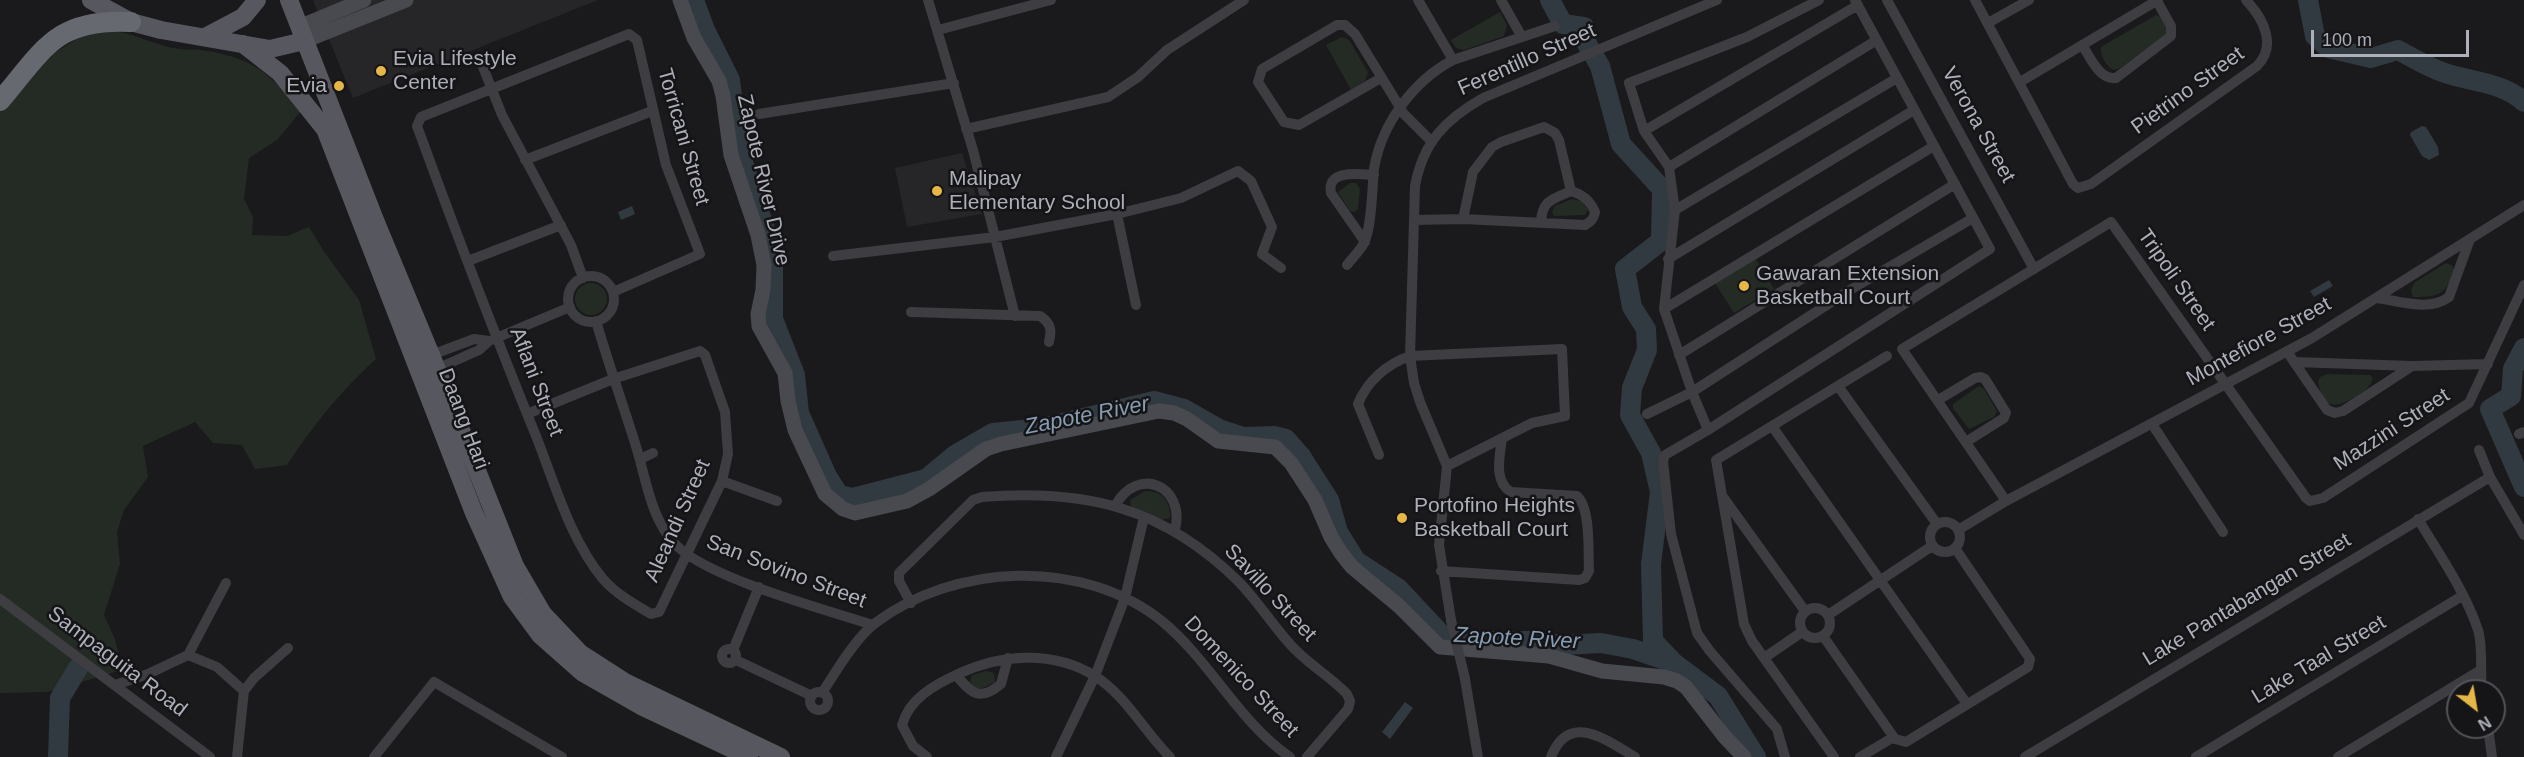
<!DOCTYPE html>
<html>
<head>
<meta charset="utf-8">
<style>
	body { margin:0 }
	#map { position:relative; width:2524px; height:757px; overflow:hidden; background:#1a191b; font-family:Helvetica,sans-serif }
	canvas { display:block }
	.north { position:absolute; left:2446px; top:679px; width:60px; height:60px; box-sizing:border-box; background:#151416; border:2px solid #525258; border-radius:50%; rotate:149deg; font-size:16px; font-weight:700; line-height:24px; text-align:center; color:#adb0ba }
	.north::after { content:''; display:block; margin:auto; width:21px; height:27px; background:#e6b747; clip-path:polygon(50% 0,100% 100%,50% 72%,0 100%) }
	.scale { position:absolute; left:2311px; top:30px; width:158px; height:27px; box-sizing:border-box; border:3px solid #adb0ba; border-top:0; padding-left:8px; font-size:18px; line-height:21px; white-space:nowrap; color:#adb0ba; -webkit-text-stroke:4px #151416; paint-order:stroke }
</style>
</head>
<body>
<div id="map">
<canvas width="2524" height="757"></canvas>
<div class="north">N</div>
<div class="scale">100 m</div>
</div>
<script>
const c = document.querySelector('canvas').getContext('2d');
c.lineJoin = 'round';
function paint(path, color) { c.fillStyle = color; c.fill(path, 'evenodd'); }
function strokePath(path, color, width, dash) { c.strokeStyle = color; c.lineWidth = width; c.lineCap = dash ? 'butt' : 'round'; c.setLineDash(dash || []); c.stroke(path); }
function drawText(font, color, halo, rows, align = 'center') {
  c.font = font + ' Helvetica,sans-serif'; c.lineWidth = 5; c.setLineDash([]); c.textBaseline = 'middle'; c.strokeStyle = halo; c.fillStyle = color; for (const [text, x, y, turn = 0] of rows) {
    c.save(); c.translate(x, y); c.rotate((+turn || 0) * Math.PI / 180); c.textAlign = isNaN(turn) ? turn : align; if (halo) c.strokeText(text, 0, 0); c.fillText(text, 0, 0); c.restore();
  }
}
paint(new Path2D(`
	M313,0H598L353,98Z
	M962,153L982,214L907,227L895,168Z`), '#262628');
paint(new Path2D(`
	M1500,12L1507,25L1504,36L1464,50L1456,48L1451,40Z
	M2156,15L2161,17L2167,25V33L2120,68L2114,70C2106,67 2100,55 2101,47Z
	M110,31C132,32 152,44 173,48C182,50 192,49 201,50C254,58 267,71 301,111L277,140L249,158L244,199L253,217L252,235L287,236L309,227L323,250L359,300L376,359C339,393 315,423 287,465L255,469L242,445L213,443L195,422L143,446L148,477L124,510L117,532L120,564L104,615L115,639L122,670L47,692L0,693V110L48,57L83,35Z
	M1342,37L1349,40L1368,72L1365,81L1351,90L1326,45Z
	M1350,183H1356L1360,189L1358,209L1354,212L1350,211L1338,192Z
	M1572,199L1582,201L1588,210L1585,215L1554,216L1552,212L1555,206Z
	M1756,259L1774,289L1734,313L1715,283Z
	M2446,263L2453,266L2454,270C2446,295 2439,297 2413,297L2411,290L2414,283Z
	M575 299a16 16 0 1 1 32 0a16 16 0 1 1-32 0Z
	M2327,374L2370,375L2373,378C2371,387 2364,391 2357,396C2336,408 2324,411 2318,382L2320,377Z
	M1979,386L1984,389L1997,411L1994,417L1969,429L1953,408V404Z
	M1145,491C1162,490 1171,502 1170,518L1162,520L1131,507L1130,500Z
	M986,671L994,673L995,682L983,688H976L970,682L972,675Z`), '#242b25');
paint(new Path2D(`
	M2422,126L2426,127L2438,147L2439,155L2429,160L2422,156L2410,135L2411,132Z
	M632,206L635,214L621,220L618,212Z
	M2329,280L2333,286L2314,297L2310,291Z
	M1405,702L1413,708L1390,739L1382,732Z`), '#323a41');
strokePath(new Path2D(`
	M694,0L705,30L730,80L739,150L773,254V319L795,375L799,413L827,476L839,495L853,498L926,479L955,455L993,433L1042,428L1154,401L1184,409L1219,429L1243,437L1274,436L1286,439L1301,456L1329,500L1338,532L1356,561L1399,589L1442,635L1470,641H1531L1563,645L1601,643L1633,649L1674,663L1718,696L1756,757
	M1550,0L1563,24L1584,27L1587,44L1600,66L1621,144L1662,189L1661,241L1625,269L1632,307L1646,329L1647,350L1632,388L1630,415L1651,453L1660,492L1651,564L1653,641L1672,661
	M2308,0L2315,36L2328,48L2371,58L2398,50C2413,58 2429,68 2445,73C2471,82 2503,82 2524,102
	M2524,348L2513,369L2511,396L2490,409L2524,487
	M58,757L60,698L78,668`), '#323a41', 20);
strokePath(new Path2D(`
	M928,0L973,150L1015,316
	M1418,0L1453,60
	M1501,0L1522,37
	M1887,0L2034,269
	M1975,0L2073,184L2078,188L2091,184L2257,66C2277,46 2264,19 2246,0
	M1988,23L2029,0
	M938,30L1051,0
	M2082,45C2091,58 2099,80 2116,78L2171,36V26L2157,1
	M479,57L502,115L571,245L583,278
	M1381,78L1299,125L1284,122L1258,82L1262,69L1337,25H1345L1355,34L1404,114L1432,142
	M2020,82L2158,0
	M759,114L954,83
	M966,129L1108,97L1138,77L1167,50L1244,0
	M1644,131L1858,5
	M525,160L652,111
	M1669,167L1877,40
	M1675,210L1897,78
	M1117,214L1136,305
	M1463,219L1473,172L1492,147L1501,142L1544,127L1555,133L1559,140L1571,191
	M1414,220L1463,219L1585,225C1591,222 1594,219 1595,212C1590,201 1584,195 1571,191
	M1541,222C1542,200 1553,199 1571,191
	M1365,242L1331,193C1326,169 1360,174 1374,175
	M833,256L995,237L1117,214L1181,198L1238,171L1251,181L1272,227L1262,254L1281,268
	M1668,259L1914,110
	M468,261L561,225
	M1347,265C1352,258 1360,251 1364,243C1372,227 1372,188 1374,169C1381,125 1413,81 1453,60L1555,26
	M568 299a23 23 0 1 1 46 0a23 23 0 1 1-46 0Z
	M2377,298C2400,301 2429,312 2449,297L2470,239
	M1664,309L1934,146
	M911,312L1040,316C1051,323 1052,330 1049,342
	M596,321C608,362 622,402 635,443C646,477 650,518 675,544C706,578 827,610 873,625
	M2287,351L2294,362L2412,366L2488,364
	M1679,355L1955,184
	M426,357L474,339L489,341
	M2294,362L2327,410L2335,413L2343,411L2412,366
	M432,371L479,350L489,341L570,307
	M1838,386L1937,524
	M1938,400L1975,378L1981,377L1985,379L2006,413L2004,418L1966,442
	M527,414L613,379L700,351L705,355L725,412L728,454L722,481L659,612L651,614C634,604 616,594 603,579C570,539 555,484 536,436C494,333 455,230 417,126L421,117L629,34L637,40L666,165L700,254L613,292
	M1647,414L1692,392L1850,290L1973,218
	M2152,424L2223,532
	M1772,426L1967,704
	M1708,430L1692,392L1664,309L1675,210L1669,167L1644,131L1629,83L1747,37L1819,0
	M2519,434L2524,432
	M2479,450L2490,477L2524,535
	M1379,455L1358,404C1367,381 1387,364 1410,356L1562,349L1565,416L1532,423L1447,466
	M640,459L653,453
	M722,481L777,501
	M1723,497L1805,611
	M2006,501L1902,349L2111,222L2306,498L2310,501L2323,498L2469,403L2524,285
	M1115,506C1137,465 1186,485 1175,530
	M2418,519C2439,554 2465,591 2478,630C2483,644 2480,674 2482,691
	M1930 537a15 15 0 1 1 30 0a15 15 0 1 1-30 0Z
	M1958,530L2006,501L2312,338L2524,205
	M1441,571L1579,580L1585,578L1589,571C1588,552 1591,508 1577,496L1511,492C1493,481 1500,456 1502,438
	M0,599L210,757
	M911,603L899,581V573L973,500L982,497C1086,489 1164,507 1240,583C1258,602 1272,624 1289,643C1306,663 1330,676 1347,694L1350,701L1348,709L1307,757
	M1800 623a15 15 0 1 1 30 0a15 15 0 1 1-30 0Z
	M1828,615L1932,546
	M1451,620L1439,545L1447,466L1420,402L1414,383L1410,356L1415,186C1423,142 1446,119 1483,98L1717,0
	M1823,636L1895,739
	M722 656a7 7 0 1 1 14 0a7 7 0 1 1-14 0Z
	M733,650L759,587
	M188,655L217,667L244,691
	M1764,658L1802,632
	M736,660L812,696
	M956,675C971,693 980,702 1001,684L1008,658
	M1465,679L1478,757
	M115,685L148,674L188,655L226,583
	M810 701a9 9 0 1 1 18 0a9 9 0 1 1-18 0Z
	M822,693C835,673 855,639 874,624C954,563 1083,557 1163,622C1211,662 1238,721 1290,757
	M2488,727L2492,757
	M237,757L244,691L254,678L288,648
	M374,757L434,682L562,757
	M927,757L913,746L902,725C909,699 934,685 958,674C1001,654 1053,650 1095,676C1125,695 1145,732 1170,757
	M1056,757L1095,676L1125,598L1144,517
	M1551,757C1569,711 1606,740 1635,757
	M1785,757L1777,729L1709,650L1697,633L1671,534L1663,461L1665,455L1708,430L1990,249L1855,0
	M1834,757L1752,641L1744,624L1716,460L1887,356
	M1860,757L1892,738L1906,742L2028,667L2030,659L1955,548
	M2025,757L2490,477
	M2196,757L2462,596
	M2338,757L2479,671`), '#3d3d42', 10);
strokePath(new Path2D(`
	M680,0L694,38L719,81L723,96L731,155L758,235L764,265L763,290L758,314L759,326L785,373L788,401L795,430L825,494L843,509L855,513L907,501L929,489L986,449L1001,444L1159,411L1174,413L1187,419L1218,441L1275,447L1291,463L1315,500L1331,537L1341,553L1352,567L1399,606L1440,647L1549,656L1602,671L1664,677L1677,681L1686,687L1724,736L1744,757
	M299,27L364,0
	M304,41L406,0`), '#494a50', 15);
strokePath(new Path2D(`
	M91,0L131,22L161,30L270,49L304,41
	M289,0L375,220L431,355L515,566L543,614L580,653L625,682L781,757
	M207,36L243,17L257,0
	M243,44L280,73L325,129L474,513L512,597L540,635L583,673L641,706L749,757`), '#57585f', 18);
strokePath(new Path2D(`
	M0,101C44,49 56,18 131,22`), '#676971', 20);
strokePath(new Path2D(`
	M1451,620L1465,679`), '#3d3d42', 10);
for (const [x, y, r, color] of [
	[381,71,6,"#e6b747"],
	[339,86,6,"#e6b747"],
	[937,191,6,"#e6b747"],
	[1744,286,6,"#e6b747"],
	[1402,518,6,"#e6b747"]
]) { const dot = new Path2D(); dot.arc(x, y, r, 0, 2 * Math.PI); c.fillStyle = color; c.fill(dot); strokePath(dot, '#151416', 2); }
drawText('21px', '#adb0ba', '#151416', [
	["Evia Lifestyle",393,59],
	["Center",393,83],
	["Evia",327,86,"right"],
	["Malipay",949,179],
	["Elementary School",949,203],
	["Gawaran Extension",1756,274],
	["Basketball Court",1756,298],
	["Portofino Heights",1414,506],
	["Basketball Court",1414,530]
], 'left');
drawText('21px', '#adb0ba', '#151416', [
	["Ferentillo Street",1527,60,-24],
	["Pietrino Street",2188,91,-36],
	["Verona Street",1978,125,61],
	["Torricani Street",683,137,74],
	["Zapote River Drive",763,180,77],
	["Tripoli Street",2176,280,55],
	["Montefiore Street",2259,342,-29],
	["Aflani Street",536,382,69],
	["Daang Hari",463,419,69],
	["Mazzini Street",2392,430,-33],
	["Aleandi Street",678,521,-66],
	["San Sovino Street",786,572,21],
	["Savillo Street",1270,593,47],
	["Lake Pantabangan Street",2247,600,-31],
	["Lake Taal Street",2319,660,-31],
	["Sampaguita Road",117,662,37],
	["Domenico Street",1241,677,47]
]);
drawText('italic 22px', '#879cb2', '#151416', [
	["Zapote River",1087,416,-11],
	["Zapote River",1517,639,3]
]);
</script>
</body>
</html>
